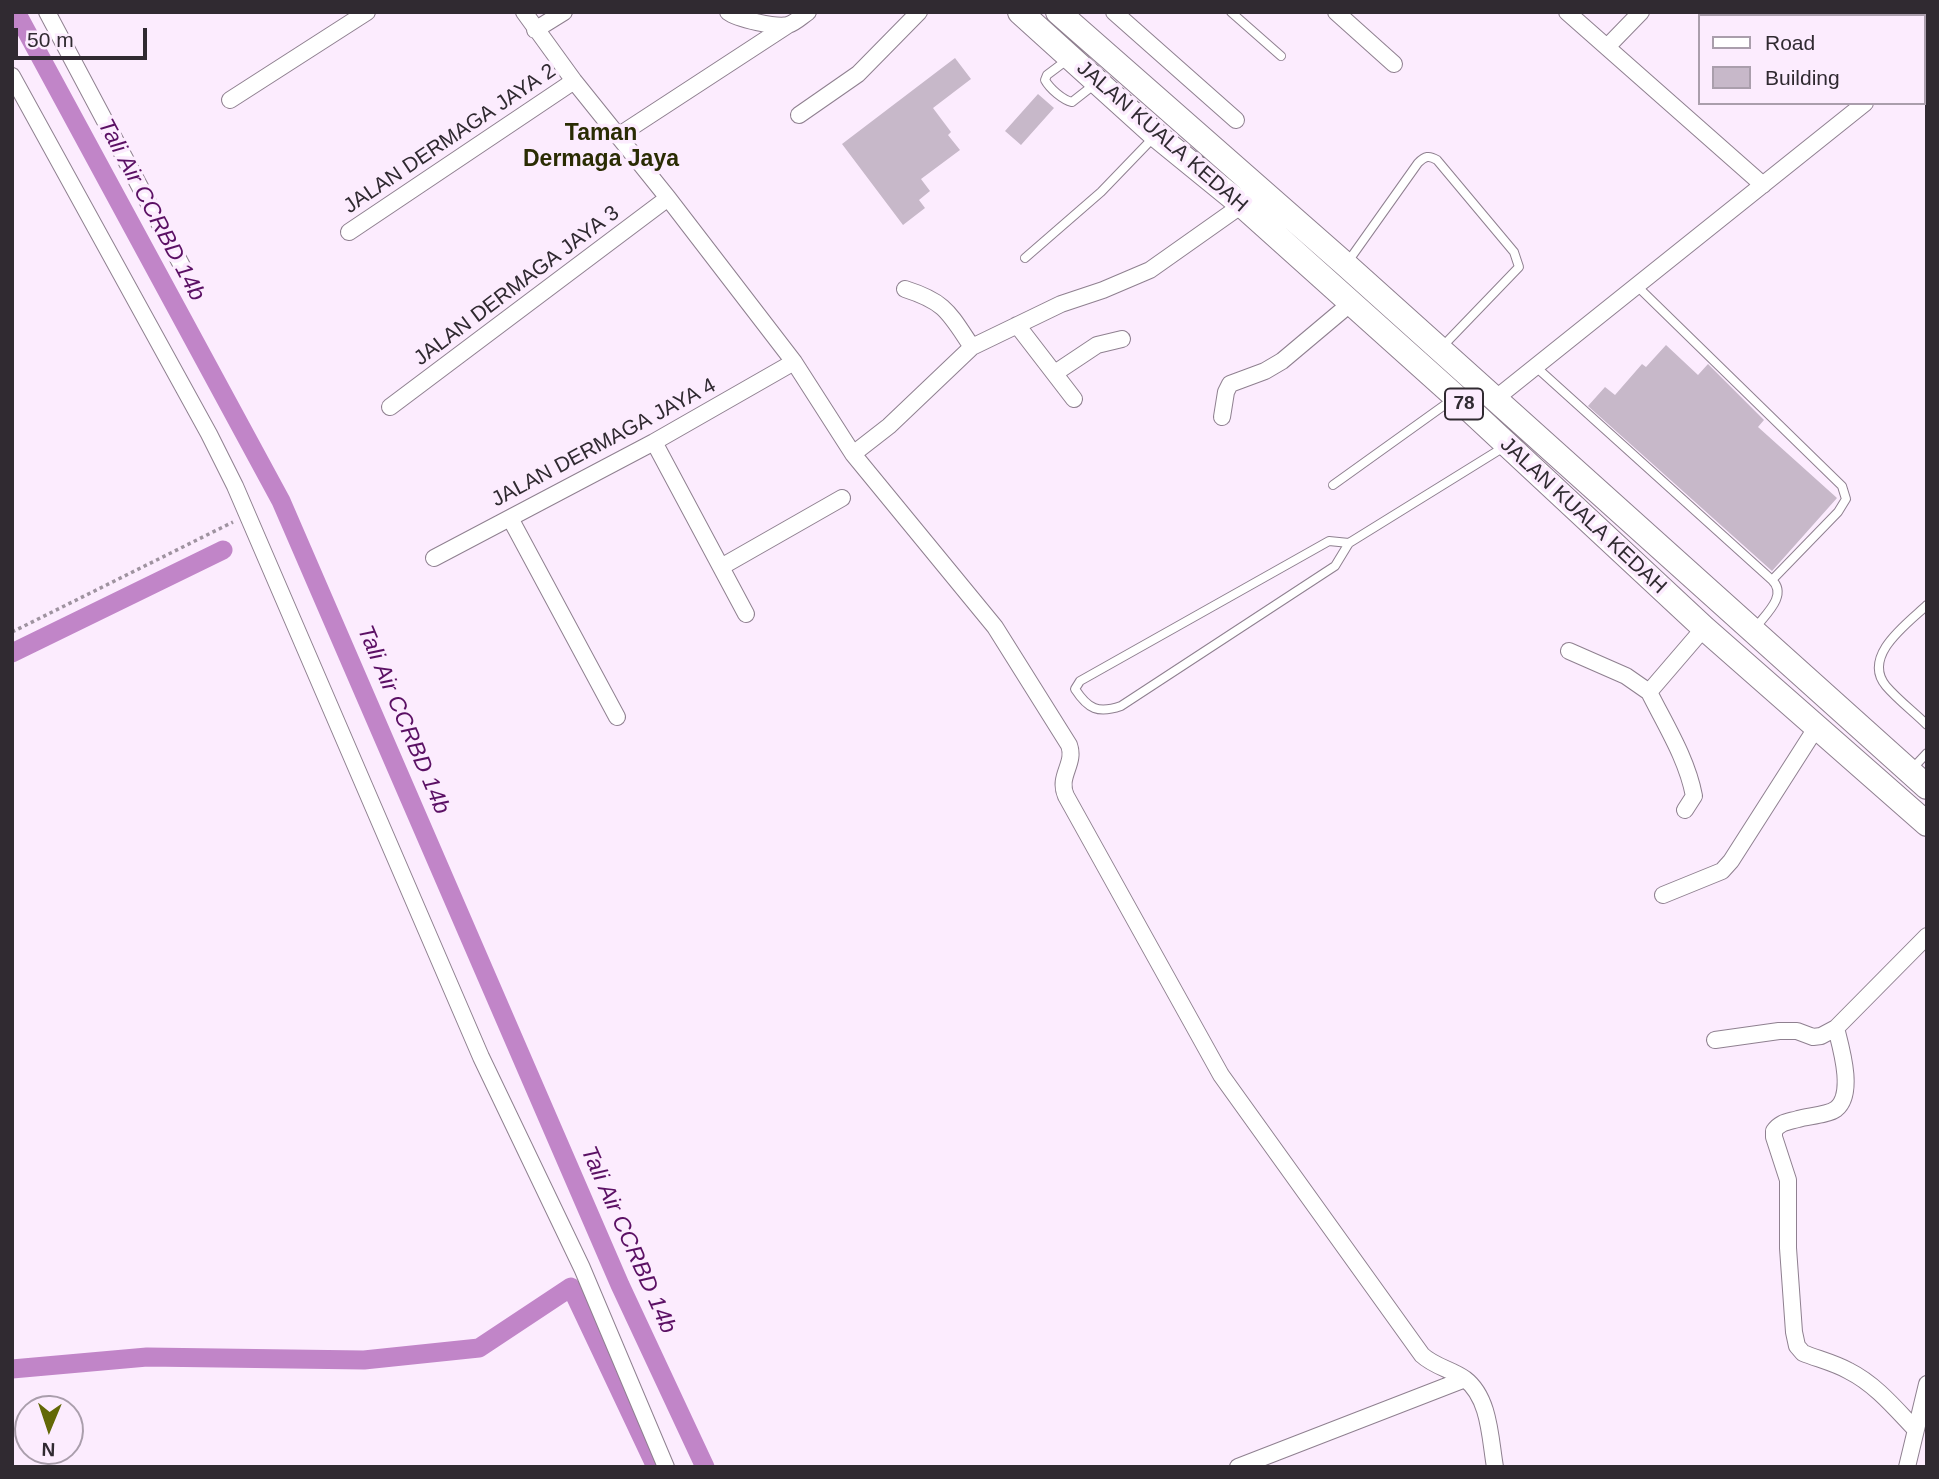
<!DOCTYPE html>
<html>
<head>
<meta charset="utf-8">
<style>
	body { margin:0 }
	#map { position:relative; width:1939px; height:1479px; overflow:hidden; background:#fcecfe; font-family:Arial,sans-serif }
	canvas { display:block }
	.frame { position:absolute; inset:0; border:14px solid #302a31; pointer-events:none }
	.legend { position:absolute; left:1698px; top:14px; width:228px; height:91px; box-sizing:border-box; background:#fcecfe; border:2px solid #aa9eac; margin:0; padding:9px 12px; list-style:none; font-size:21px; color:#302a31 }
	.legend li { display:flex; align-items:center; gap:14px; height:35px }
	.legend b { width:35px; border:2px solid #aa9eac }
	.north { position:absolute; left:14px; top:1395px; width:70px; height:70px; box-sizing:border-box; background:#fcecfe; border:2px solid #aa9eac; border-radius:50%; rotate:182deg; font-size:19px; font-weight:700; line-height:28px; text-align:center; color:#302a31 }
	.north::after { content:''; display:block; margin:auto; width:24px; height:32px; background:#636806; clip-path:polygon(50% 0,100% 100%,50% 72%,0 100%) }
	.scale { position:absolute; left:14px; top:28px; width:133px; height:32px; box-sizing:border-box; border:4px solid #302a31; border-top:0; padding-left:9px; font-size:21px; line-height:24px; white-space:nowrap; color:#302a31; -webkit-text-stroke:5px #fcecfe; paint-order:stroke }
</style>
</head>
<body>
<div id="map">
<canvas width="1939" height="1479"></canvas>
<div class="frame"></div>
<ul class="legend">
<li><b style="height:9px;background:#fff"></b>Road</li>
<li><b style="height:19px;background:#c7b8c9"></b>Building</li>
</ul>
<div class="north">N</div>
<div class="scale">50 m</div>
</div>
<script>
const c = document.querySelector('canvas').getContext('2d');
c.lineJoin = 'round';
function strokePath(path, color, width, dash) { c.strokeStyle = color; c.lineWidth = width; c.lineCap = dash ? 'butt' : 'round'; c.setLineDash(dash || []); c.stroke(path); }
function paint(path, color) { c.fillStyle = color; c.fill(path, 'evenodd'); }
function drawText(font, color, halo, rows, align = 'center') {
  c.font = font + ' Arial,sans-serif'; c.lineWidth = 7; c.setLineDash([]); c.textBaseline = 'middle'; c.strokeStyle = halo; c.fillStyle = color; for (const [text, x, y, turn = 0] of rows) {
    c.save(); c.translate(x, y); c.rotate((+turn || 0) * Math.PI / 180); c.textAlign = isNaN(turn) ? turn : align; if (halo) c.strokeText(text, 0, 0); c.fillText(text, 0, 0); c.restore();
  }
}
strokePath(new Path2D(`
	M16,12L281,501L620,1285L705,1467
	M12,653L223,550
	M12,1369L147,1357L364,1360L479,1348L571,1287L656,1467`), '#c185c8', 19);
paint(new Path2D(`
	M955,58L971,79L933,108L951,132L948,135L960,150L921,179L930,191L919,200L925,208L903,225L842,144Z
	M1038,94L1054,108L1021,145L1005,131Z
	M1666,345L1698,375L1708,364L1764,420L1758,427L1837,498L1772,571L1588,406L1605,387L1615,395L1642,364L1646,367Z`), '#c7b8c9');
const lane = new Path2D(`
	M1231,12L1281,56
	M1067,60L1047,75L1045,80C1050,89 1063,100 1072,102L1095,84
	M1025,258L1101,192L1154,137
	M1347,263L1418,163C1425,156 1429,155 1437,160L1514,252L1519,267L1441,348
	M1536,367L1772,580L1838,512L1846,499L1842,486L1637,286
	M1333,485L1453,399
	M1349,543L1329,541L1080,681L1075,689C1088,709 1098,714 1121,706L1335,566L1349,543L1504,447
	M1927,605C1908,623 1861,656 1886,686C1898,700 1914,712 1927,725
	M1756,627C1766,614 1788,595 1772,580
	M1912,769L1927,753`);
const street = new Path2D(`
	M47,12L182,266
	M524,12L574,81L668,198L794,362L853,454L995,627L1069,745C1076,764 1057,776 1066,796L1221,1075L1422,1355C1435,1367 1451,1369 1465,1379C1490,1398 1490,1439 1495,1467
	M728,12C737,19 777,28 788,25C795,23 802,16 808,12
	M1114,12L1236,120
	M1336,12L1394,64
	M1567,12L1763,185
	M1795,12L1799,16
	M535,30L564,12
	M1607,47L1641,12
	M1923,56L1927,54
	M12,76L209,434L235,486L481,1057L582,1268L666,1467
	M230,100L367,12
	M799,115L858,74L919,12
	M618,136L788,25
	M349,232L574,81
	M905,289C946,302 949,313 972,347
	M1017,325L1074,399
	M1055,373L1097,345L1122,339
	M1495,399L1865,103
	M390,407L668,198
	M1222,417L1226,392L1230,384L1265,371L1282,361L1351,303
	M654,442L746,614
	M853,454L889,426L972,347L1061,304L1103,290L1150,270L1242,205
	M510,518L617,717
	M434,558L654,442L794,362
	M721,567L842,498
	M1569,651L1626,676L1649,692L1704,628
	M1649,692C1666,726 1687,759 1694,796L1685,810
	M1663,895L1722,871L1731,861L1816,728
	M1836,1028C1841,1048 1855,1094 1836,1109C1828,1115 1809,1116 1798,1119C1788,1122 1780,1122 1774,1131V1137L1788,1180V1248L1794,1332L1797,1346L1803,1353C1818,1359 1835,1363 1849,1371C1875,1384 1895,1408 1915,1429
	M1715,1040L1779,1031H1797L1813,1037L1821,1036L1836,1028L1927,936
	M1238,1467L1465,1379
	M1907,1467L1927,1384`);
const primary = new Path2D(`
	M1020,12L1156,135L1242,205L1456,397L1704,628L1927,824
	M1058,12L1346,265L1927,787`);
strokePath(lane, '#8f8090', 10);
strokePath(street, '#8f8090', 18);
strokePath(primary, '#8f8090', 26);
strokePath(new Path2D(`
	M12,632L233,522`), '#9f93a0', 3.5, [3.5, 3.5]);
strokePath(lane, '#fff', 8);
strokePath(street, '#fff', 16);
strokePath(primary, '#fff', 24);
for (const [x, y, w] of [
	[1464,404,38]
]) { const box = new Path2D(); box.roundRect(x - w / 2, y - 15.5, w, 31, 5); c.fillStyle = '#fcecfe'; c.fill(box); strokePath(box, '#302a31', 2); }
drawText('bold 19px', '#302a31', null, [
	["78",1464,404]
]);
drawText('21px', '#302a31', '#fcecfe', [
	["JALAN KUALA KEDAH",1162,137,41],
	["JALAN DERMAGA JAYA 2",450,139,-34],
	["JALAN DERMAGA JAYA 3",517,286,-37],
	["JALAN DERMAGA JAYA 4",604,443,-28],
	["JALAN KUALA KEDAH",1583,516,43]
]);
drawText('bold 23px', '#2a2c03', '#fcecfe', [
	["Taman",601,134],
	["Dermaga Jaya",601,160]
]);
drawText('italic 23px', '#5b1064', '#fcecfe', [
	["Tali Air CCRBD 14b",151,210,62],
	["Tali Air CCRBD 14b",403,720,67],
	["Tali Air CCRBD 14b",628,1240,66]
]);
</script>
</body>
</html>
